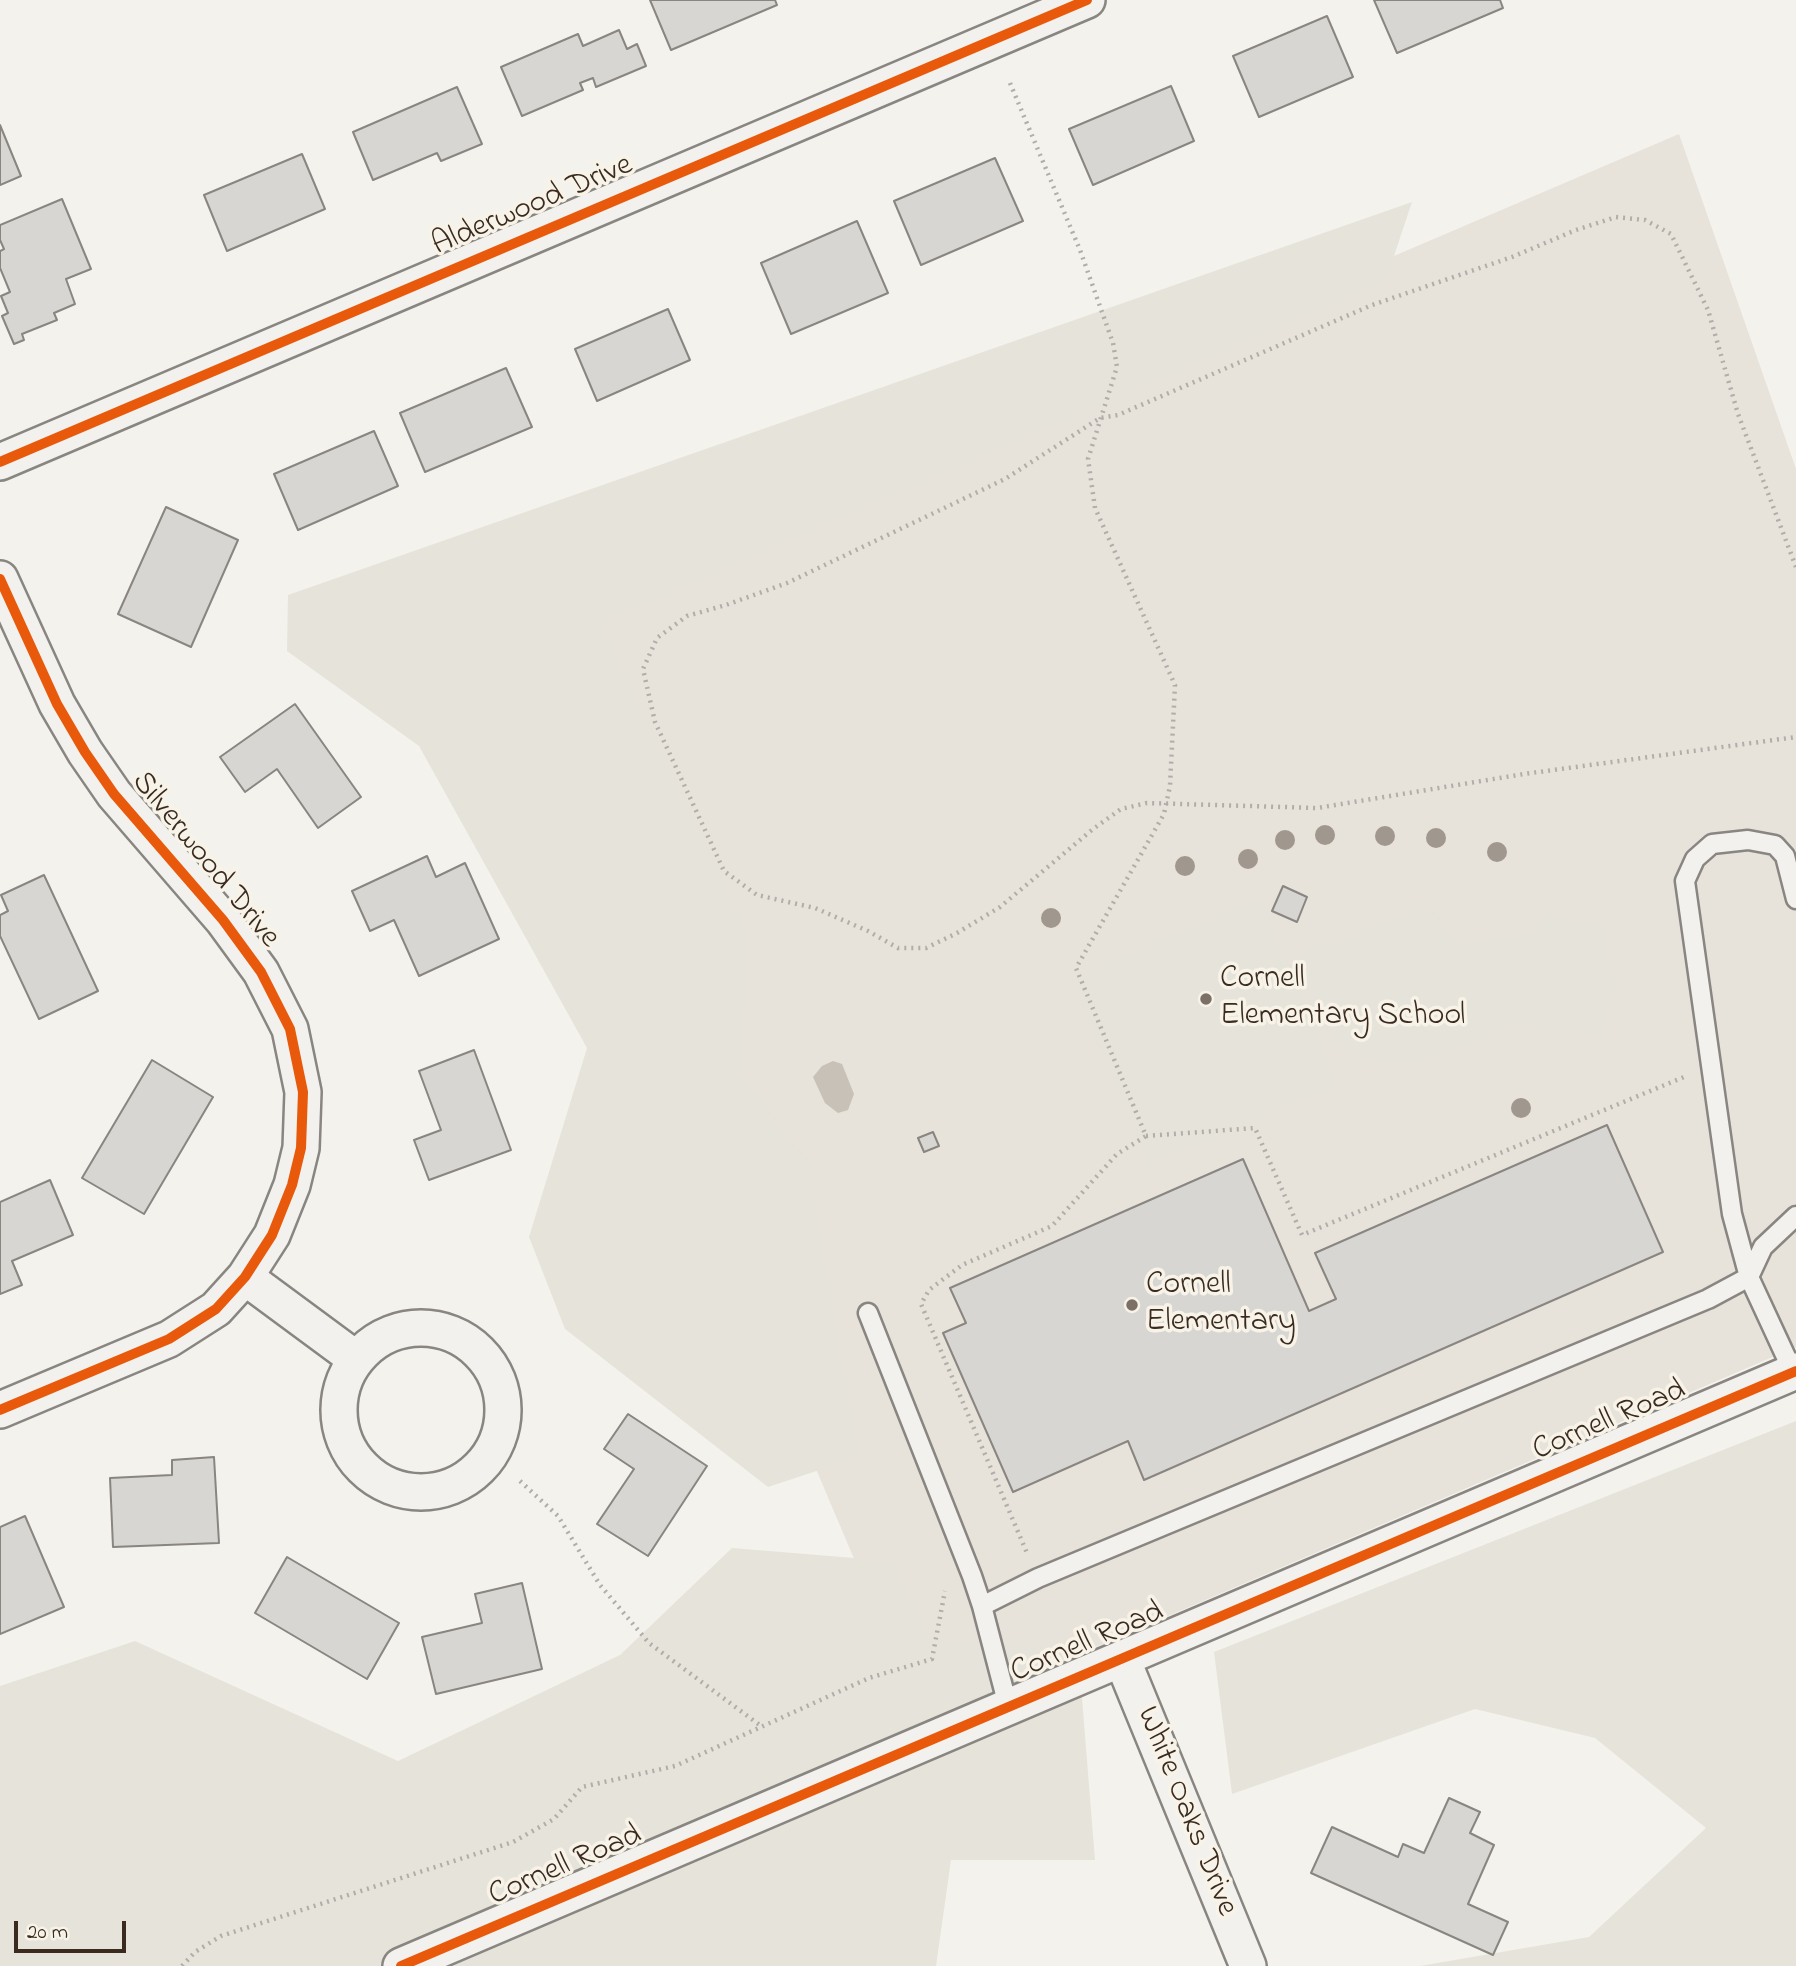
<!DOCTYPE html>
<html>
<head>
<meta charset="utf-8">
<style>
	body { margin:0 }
	#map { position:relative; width:1796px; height:1966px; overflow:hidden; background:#f4f2ec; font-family:"Indie Flower",sans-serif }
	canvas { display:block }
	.scale { position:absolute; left:14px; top:1921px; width:112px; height:32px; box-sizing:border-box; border:4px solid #3b2a1e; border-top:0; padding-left:9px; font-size:21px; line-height:24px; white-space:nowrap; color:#3b2a1e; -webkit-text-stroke:5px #f7f3e8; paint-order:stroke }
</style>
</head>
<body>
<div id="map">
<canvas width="1796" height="1966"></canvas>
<div class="scale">20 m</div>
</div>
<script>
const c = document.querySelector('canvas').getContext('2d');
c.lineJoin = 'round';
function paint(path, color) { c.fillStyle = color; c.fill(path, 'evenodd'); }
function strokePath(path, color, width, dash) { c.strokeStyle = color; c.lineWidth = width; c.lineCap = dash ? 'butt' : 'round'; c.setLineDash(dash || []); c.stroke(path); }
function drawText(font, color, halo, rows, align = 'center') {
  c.font = font + ' "Indie Flower",sans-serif'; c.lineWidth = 7; c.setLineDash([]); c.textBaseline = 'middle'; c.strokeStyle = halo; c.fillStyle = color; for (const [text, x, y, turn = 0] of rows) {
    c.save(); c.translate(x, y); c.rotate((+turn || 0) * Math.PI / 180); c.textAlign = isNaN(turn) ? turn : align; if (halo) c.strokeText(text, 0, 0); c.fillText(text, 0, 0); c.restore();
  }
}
paint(new Path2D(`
	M1679,134L1796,469V1347L923,1721L469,652Z`), '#e7e2da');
paint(new Path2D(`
	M1412,202L1386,280L601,623L750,939L740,1073L809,1164L859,1457L768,1487L565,1329L529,1237L587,1048L419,746L287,651L288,595Z
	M1260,898L1338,1085L1149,1164L1071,977Z
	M1420,907L1433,911L1457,946L1537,930L1542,914L1602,924L1617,989L1602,1035L1511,1024L1440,1056L1386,1067L1334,1042L1296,964L1320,940L1337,949L1347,938Z
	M1796,1421V1966H1420L1589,1937L1706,1828L1595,1738L1475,1709L1232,1794L1214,1652Z
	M732,1548L891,1561L935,1641L1078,1648L1095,1860H951L936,1966H0V1686L135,1641L398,1761L620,1655Z`), '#e6e3da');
paint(new Path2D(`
	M833,1061L842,1064L854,1094L848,1110L838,1113L825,1103L813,1077L822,1066Z`), '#c7c1b7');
const building = new Path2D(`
	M650,0H775L777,5L671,50Z
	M1374,0H1500L1503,8L1397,53Z
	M1327,16L1353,77L1259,117L1233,56Z
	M619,30L627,49L637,44L646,66L596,87L593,78L580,83L583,90L522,116L501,67L578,34L583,46Z
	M1171,86L1194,141L1093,185L1069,129Z
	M457,87L482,144L441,161L437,153L373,180L353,132Z
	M0,125L21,176L0,185Z
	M302,154L325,209L227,251L204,195Z
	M995,158L1023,221L921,265L894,201Z
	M62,199L91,269L66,279L75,304L54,313L57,320L22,334L24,340L14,344L2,316L8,313L1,296L10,292L0,268V251L4,249L0,240V225Z
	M857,221L888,293L791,334L761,263Z
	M668,309L690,360L597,401L575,349Z
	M506,368L532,427L425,472L400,413Z
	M374,431L398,486L298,530L274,474Z
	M166,507L238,540L191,647L118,614Z
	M295,704L361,797L318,828L277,769L245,792L220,757Z
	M427,856L436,877L465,863L499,939L419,976L394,920L370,931L352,891Z
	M44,875L98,991L39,1019L0,936V915L8,911L1,895Z
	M1283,886L1307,897L1297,922L1272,911Z
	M474,1050L511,1150L429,1180L414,1140L441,1130L419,1071Z
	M152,1060L213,1097L144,1214L82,1178Z
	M1607,1125L1663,1252L1144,1480L1128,1441L1013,1492L943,1333L966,1323L950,1288L1243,1159L1309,1311L1336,1299L1315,1253Z
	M933,1132L939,1146L924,1152L918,1138Z
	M50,1180L73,1235L12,1261L22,1285L0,1294V1202Z
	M628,1414L707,1466L648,1556L597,1524L634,1469L604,1449Z
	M214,1457L219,1543L113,1547L110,1478L172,1475V1460Z
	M25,1516L64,1607L0,1634V1527Z
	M287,1557L399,1623L367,1679L255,1613Z
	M522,1583L542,1669L436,1694L422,1637L482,1623L475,1594Z
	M1449,1798L1480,1812L1470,1833L1494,1845L1468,1904L1508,1922L1493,1955L1311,1873L1332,1827L1398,1857L1403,1844L1424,1853Z`);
paint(building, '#d8d6d2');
strokePath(building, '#898580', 2);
const lane = new Path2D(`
	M868,1313L972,1576L982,1606L1008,1706
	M1793,1372L1749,1277L1732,1214L1685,881L1695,859L1712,844L1748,840L1775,845L1785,856L1796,899
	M982,1606L1038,1578L1708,1299L1749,1277L1763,1247L1796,1216`);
const street = new Path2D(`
	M0,462L1087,0
	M0,579L57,704L85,752L114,794L223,920L261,972L290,1029L303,1092L301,1148L292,1185L272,1235L245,1277L216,1309L169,1339L0,1410
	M245,1277L356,1359
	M339 1410a82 82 0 1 1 164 0a82 82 0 1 1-164 0Z
	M1122,1659L1248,1966
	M401,1966L1796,1371`);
strokePath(lane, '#898580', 23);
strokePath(street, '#898580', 40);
strokePath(new Path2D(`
	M1010,83L1080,250L1113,343L1117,367L1088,459L1095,508L1175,685L1170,786L1164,814L1076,968L1146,1136L1117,1154L1052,1226L962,1265L929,1290L921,1304L1027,1553
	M1796,567L1738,414L1708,310L1671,234L1645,220L1616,217L1576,230L1512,257L1372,305L1118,415L1100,418L1005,479L787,583L726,605L687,616L657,638L643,669L655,722L724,871L757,895L815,908L868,931L898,948H926L957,933L1000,907L1093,829L1121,809L1147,803L1317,808L1524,774L1796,737
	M1146,1136L1255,1128L1302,1235L1684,1077
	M520,1481L558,1516L600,1585L649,1643L761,1726
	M182,1966L195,1952L221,1936L513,1842L554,1819L582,1787L675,1766L869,1678L932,1659L945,1591`), '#b1aeaa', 4.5, [2, 5]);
strokePath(lane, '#f2f1ed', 18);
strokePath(street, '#f2f1ed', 35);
strokePath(new Path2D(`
	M0,462L1087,0
	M0,579L57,704L85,752L114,794L223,920L261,972L290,1029L303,1092L301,1148L292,1185L272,1235L245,1277L216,1309L169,1339L0,1410
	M401,1966L1796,1371`), '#e8590c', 10);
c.fillStyle = '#a0978e';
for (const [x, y] of [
	[1325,835],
	[1385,836],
	[1436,838],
	[1285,840],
	[1497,852],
	[1248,859],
	[1185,866],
	[1051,918],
	[1521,1108]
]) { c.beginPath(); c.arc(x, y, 10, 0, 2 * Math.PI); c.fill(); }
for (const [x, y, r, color] of [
	[1206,999,7,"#7c7066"],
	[1132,1305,7,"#7c7066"]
]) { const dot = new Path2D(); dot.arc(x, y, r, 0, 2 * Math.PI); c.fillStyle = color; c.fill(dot); strokePath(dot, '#f7f3e8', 2.5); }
drawText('32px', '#3b2a1e', '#f7f3e8', [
	["Alderwood Drive",533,207,-23],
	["Silverwood Drive",204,861,51],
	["Cornell Road",1610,1422,-23],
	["Cornell Road",1088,1644,-23],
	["White Oaks Drive",1185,1812,68],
	["Cornell Road",566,1867,-23]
]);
drawText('32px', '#3b2a1e', '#f7f3e8', [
	["Cornell",1220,981],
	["Elementary School",1220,1018],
	["Cornell",1146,1287],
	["Elementary",1146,1324]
], 'left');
</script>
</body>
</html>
